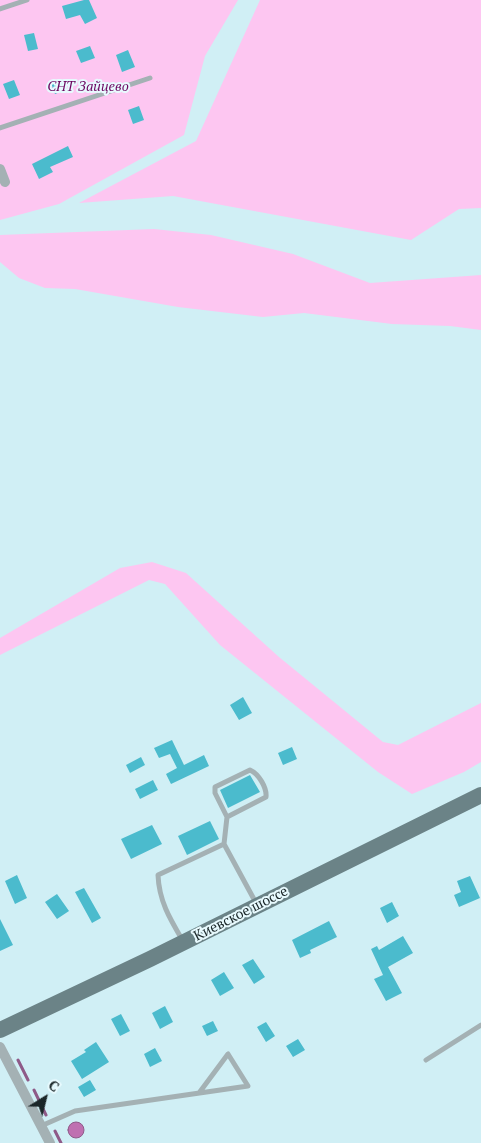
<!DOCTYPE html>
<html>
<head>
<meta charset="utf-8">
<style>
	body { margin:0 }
	#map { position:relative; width:481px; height:1143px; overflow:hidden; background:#d0eff5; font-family:"PT Serif",serif }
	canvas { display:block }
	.north { position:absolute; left:20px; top:1073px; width:50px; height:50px; -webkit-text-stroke:4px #e8fafe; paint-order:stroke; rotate:36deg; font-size:14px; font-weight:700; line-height:20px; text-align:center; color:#1a2628 }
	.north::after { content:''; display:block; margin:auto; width:18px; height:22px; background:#1a2628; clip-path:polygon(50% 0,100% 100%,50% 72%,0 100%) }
</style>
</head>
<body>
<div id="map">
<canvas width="481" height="1143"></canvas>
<div class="north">С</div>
</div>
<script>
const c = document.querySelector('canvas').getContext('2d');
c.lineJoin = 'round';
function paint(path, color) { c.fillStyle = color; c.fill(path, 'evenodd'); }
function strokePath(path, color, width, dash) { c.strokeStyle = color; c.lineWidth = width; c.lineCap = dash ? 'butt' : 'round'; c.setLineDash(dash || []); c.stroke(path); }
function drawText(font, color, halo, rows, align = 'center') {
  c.font = font + ' "PT Serif",serif'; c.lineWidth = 4; c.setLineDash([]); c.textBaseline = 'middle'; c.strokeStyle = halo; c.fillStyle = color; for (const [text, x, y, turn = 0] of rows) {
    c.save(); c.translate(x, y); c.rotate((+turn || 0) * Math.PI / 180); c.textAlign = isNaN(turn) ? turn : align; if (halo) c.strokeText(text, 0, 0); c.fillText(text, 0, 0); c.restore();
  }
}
paint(new Path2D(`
	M0,0H238L205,56L184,135L59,204L0,220Z
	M260,0H481V208L459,209L411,240L173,196L79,203L196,141Z
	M154,229L211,235L293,254L370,283L481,275V330L450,326L392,324L304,313L263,317L178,307L75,289L45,288L19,278L0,262V235Z
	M152,562L186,573L279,657L383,742L398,745L481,703V762L464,772L412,794L378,772L220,645L165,584L149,580L0,655V638L120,568Z`), '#fdc6f1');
const water = new Path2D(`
	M68 1130a8 8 0 1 1 16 0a8 8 0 1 1-16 0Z`);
paint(water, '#bf70b1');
strokePath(water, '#8e5a88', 1);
strokePath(new Path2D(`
	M18,1060L28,1080
	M34,1090L46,1115
	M55,1131L61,1143`), '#8e5a88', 3);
paint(new Path2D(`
	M84,0H89L97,18L85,24L80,15L66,19L62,6Z
	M34,33L38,49L28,51L24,35Z
	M90,46L95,58L81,63L76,51Z
	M128,50L135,67L122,72L116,55Z
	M61,79L65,90L55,94L51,83Z
	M14,80L20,95L9,99L3,84Z
	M139,106L144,120L133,124L128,110Z
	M68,146L73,157L50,167L53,172L39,179L32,164Z
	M243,697L252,713L239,720L230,705Z
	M172,740L184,765L204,755L209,766L171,784L166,774L177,768L170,754L159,758L154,748Z
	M292,747L297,759L283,765L278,753Z
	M141,757L145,765L130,773L126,765Z
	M250,775L260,792L228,808L220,790Z
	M153,780L158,790L140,799L135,789Z
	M210,821L219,839L187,855L178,836Z
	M152,825L162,844L131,859L121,839Z
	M17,875L27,898L15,904L5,881Z
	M470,876L480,898L459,907L454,895L461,892L457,881Z
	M84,888L101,918L92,923L75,892Z
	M57,894L69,911L57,919L45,902Z
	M392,902L399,916L387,923L380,908Z
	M0,919L13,945L0,951Z
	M329,921L337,937L310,950L311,953L300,958L292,940Z
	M403,936L413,953L388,967L402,993L386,1001L374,979L383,975L371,949L377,946L379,950Z
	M253,959L265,977L254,984L242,965Z
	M224,972L234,988L220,996L211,980Z
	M165,1006L173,1022L160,1029L152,1013Z
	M121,1014L130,1031L120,1036L111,1019Z
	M213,1021L218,1031L207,1036L202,1026Z
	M266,1022L275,1036L266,1042L257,1027Z
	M298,1039L305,1050L293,1057L286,1046Z
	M96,1042L109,1062L82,1079L71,1061L86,1052L84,1050Z
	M155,1048L162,1061L150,1067L144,1054Z
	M90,1080L96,1090L84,1097L78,1087Z`), '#4bbbcd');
strokePath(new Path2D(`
	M0,9L27,0
	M0,128L150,78
	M224,844L256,903
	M183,941C170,919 159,901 158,875L224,844L227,817L266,797C267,788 259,774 250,770L215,787V793L227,817
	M426,1060L481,1025
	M41,1126L75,1111L248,1086L228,1054L199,1093`), '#a4b1b4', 5);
strokePath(new Path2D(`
	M0,169L5,182
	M0,1047L50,1143`), '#a4b1b4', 10);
strokePath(new Path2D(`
	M0,1030L150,959L481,795`), '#6b8387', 16);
drawText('italic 14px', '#6c0761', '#e8fafe', [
	["СНТ Зайцево",88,87]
]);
drawText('14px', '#1a2628', '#e8fafe', [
	["Киевское шоссе",241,914,-27]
]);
</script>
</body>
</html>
